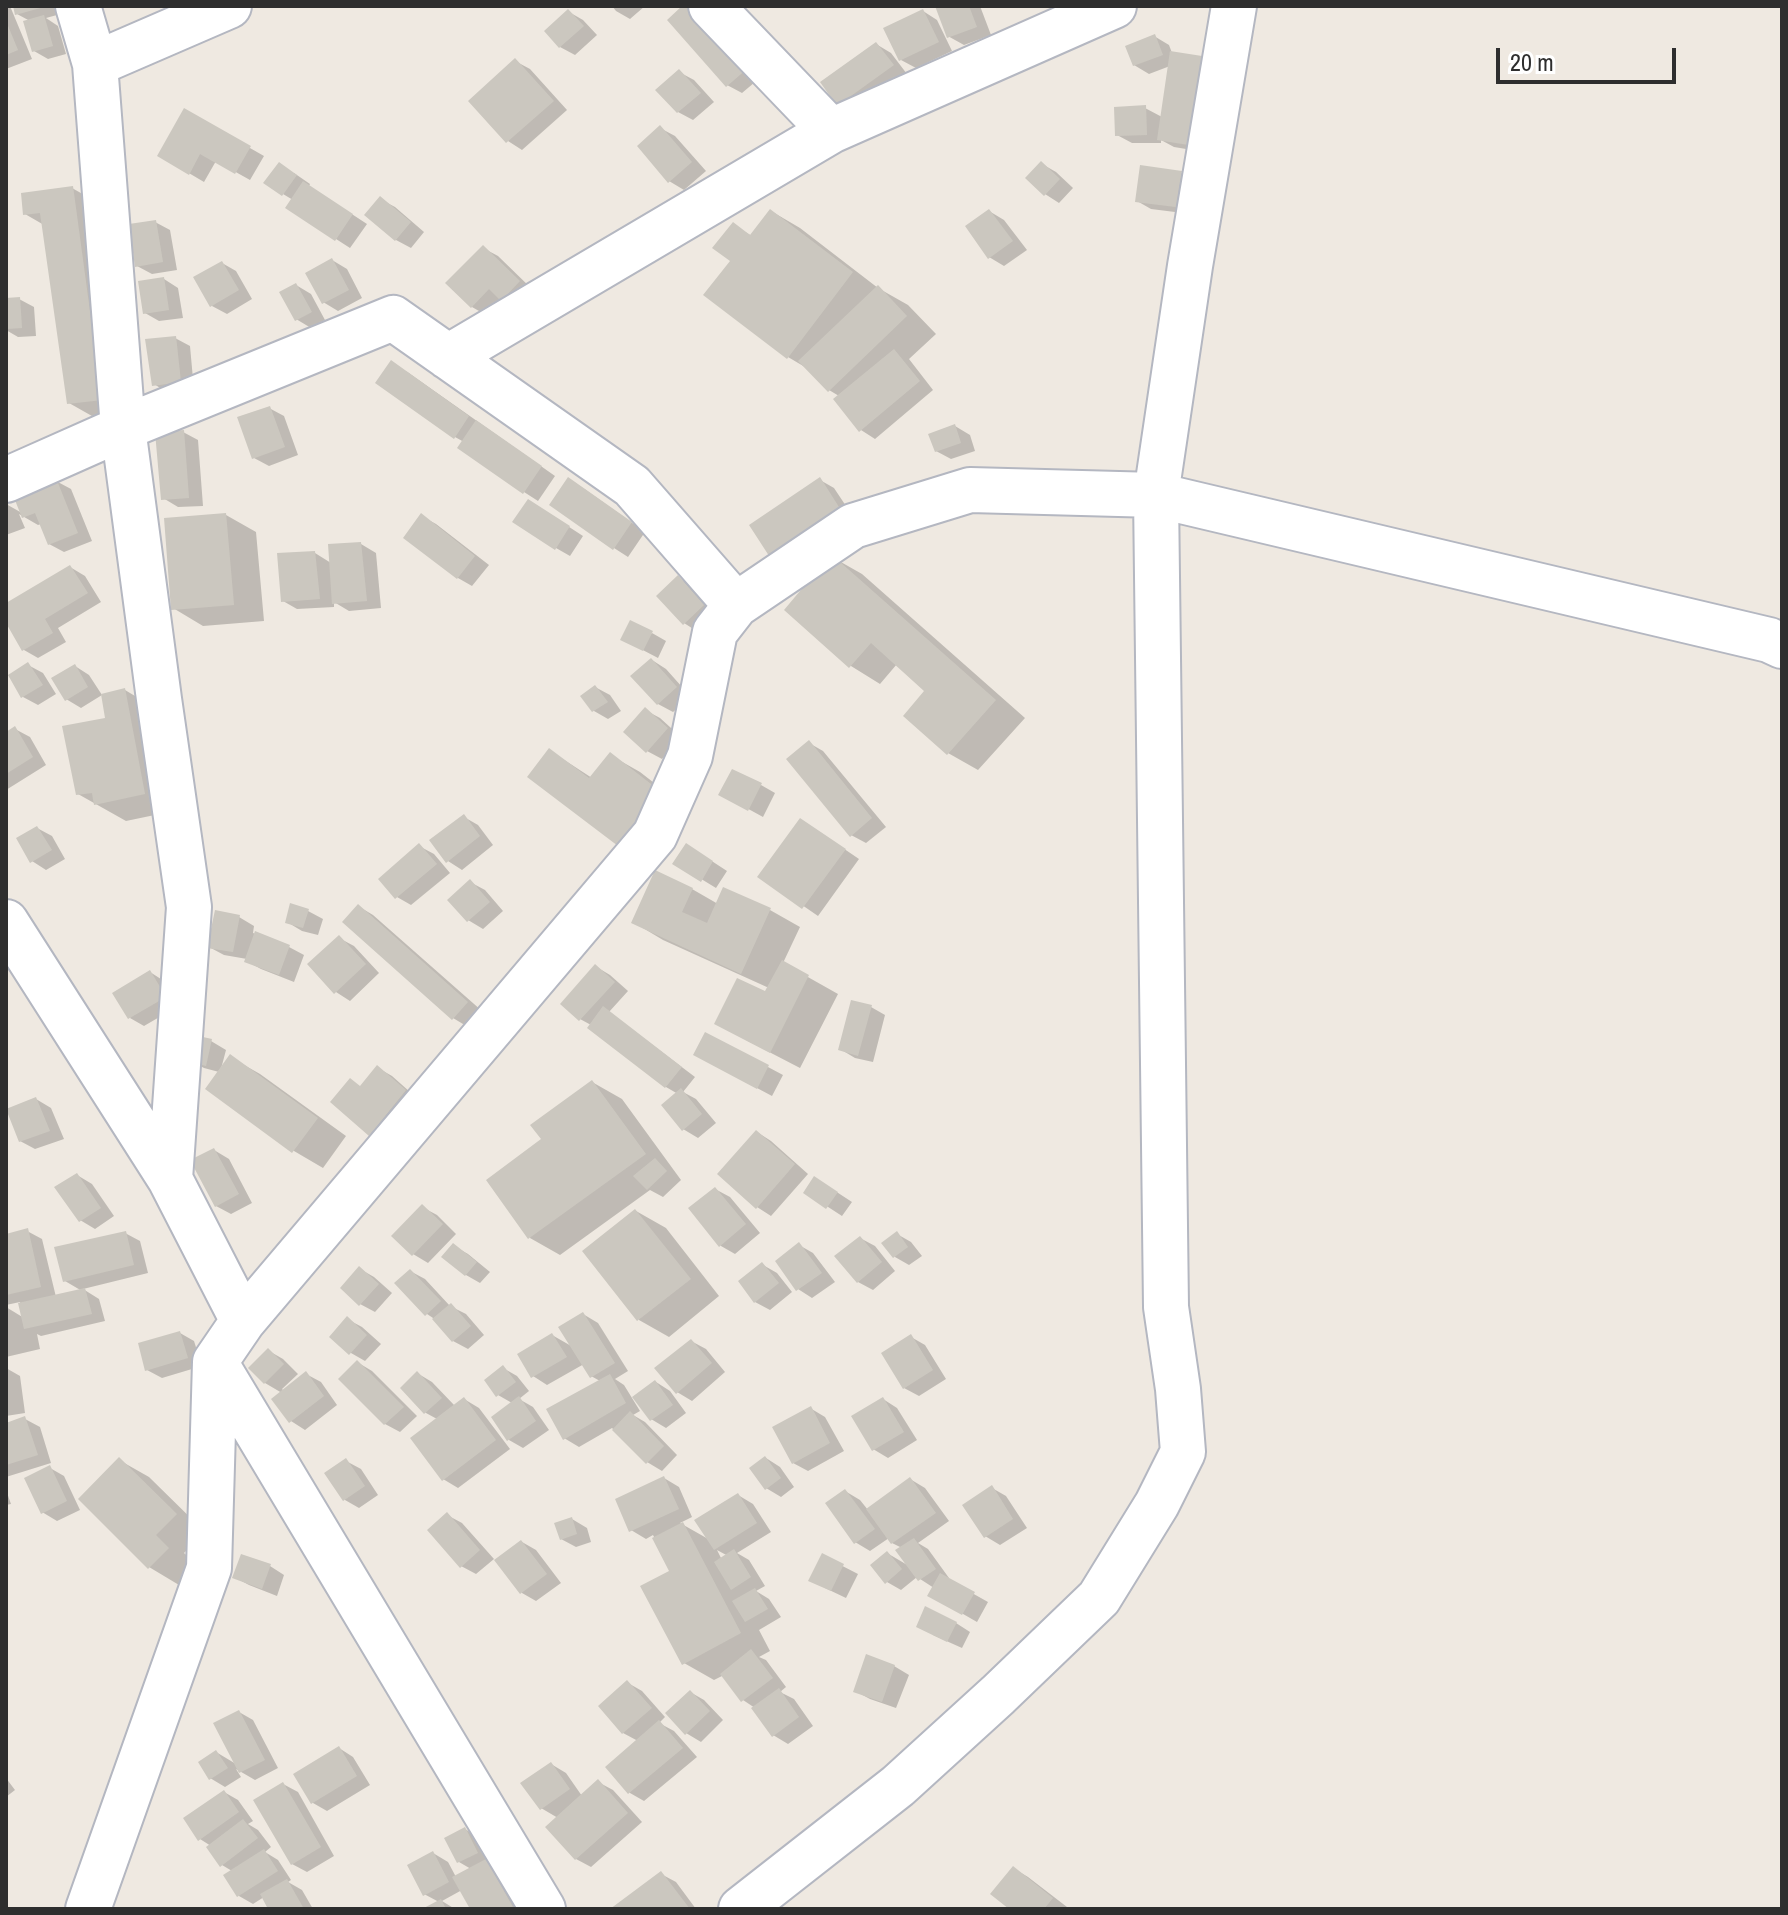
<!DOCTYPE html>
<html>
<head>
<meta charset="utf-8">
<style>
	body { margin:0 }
	#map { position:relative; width:1788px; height:1915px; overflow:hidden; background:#efe9e1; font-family:"Archivo Narrow",sans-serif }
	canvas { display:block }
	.frame { position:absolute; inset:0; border:8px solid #2e2e2e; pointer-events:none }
	.scale { position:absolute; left:1496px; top:48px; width:180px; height:36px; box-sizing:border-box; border:4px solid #2e2e2e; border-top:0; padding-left:10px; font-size:24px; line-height:28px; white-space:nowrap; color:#2e2e2e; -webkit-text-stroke:6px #fff; paint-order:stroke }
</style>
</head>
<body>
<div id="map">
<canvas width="1788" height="1915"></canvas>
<div class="frame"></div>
<div class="scale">20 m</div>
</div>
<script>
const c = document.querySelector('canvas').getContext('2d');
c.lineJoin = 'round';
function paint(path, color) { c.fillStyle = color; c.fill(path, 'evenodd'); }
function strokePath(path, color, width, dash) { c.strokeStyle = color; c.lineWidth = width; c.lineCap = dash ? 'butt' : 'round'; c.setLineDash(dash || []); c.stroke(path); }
paint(new Path2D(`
	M6,6H10L32,59L6,69Z
	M15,6H54L57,15L46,18L58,26L66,54L48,59L34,51L30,21L17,14Z
	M612,6H645L630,19L616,11Z
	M686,6L761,77L742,93L727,85Z
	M937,6H980L991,35L964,45L946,35L948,34Z
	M923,11L937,20L952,51L916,68L901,60Z
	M569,12L583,20L597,35L575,55L560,47Z
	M1154,36L1169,45L1172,53L1202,58L1216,66L1204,152L1174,147L1161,140V143H1132L1117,135L1145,108L1162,117L1170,66L1149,74L1134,65Z
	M876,44L891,53L907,74L838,104Z
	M515,61L530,69L567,110L522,150L508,141Z
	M679,72L694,80L714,102L693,120L678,112Z
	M185,111L264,156L250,180L216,161L204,182L160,156Z
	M660,128L675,136L706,171L684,190L669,181Z
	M1042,164L1056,172L1073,188L1059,203L1045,194Z
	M294,173L310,184L309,186L367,224L350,248L288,208L293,200L283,194Z
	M1181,173L1196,182L1191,214L1151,209L1137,201Z
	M72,188L102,205L131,416L99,420L69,403L44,225L25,214Z
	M380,199L395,207L424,232L411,248L396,240L367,215Z
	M771,211L800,228L878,288L908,305L936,334L909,359L933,390L875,439L861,430L839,396L829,390L810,370L788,357L732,261L733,225L752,236Z
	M989,211L1004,220L1027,250L1004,266L989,257Z
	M155,222L170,230L177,270L152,274L137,266Z
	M483,248L498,256L533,290L486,315L472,307Z
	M332,260L347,269L362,298L338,311L323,302Z
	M222,263L236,271L252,299L227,314L212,306Z
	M164,279L178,288L183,318L159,321L145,313Z
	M296,285L311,294L325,320L311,328L296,319Z
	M19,299L34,307L36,336L18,337L6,330V300Z
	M175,338L190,346L194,390L168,393L154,384Z
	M406,371L555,476L538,501L524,492L464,442L455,437Z
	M269,408L284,416L298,455L269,466L254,458Z
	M955,426L970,435L975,451L951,459L936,451Z
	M183,432L198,440L203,506L178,507L163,498Z
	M820,480L834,488L858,524L789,569Z
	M56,481L71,489L92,541L64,552L49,544L41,524L38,525L19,514L25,528L6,535V504L22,513Z
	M583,488L645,532L628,557L614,548Z
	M543,510L583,536L570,556L556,548Z
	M226,515L256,532L264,621L203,626L173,608Z
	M421,516L436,524L489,565L472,586L458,578Z
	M361,544L376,553L381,608L349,611L334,602V607L297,609L283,601L315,553L331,563Z
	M832,557L862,574L1025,718L978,770L948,753L927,691L897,664L880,684L851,666L787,609Z
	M70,567L85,576L101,602L58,628L66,642L38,658L24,650L6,619V606Z
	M678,578L693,586L717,614L698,632L684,623Z
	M652,633L666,641L658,658L637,647Z
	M652,660L666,669L691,697L673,712L658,704Z
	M28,665L43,673L56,694L38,705L23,697Z
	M75,666L89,675L102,695L81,708L66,699Z
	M595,687L610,695L621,711L608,719L594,711Z
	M125,690L155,708L174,811L126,821L78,794L108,720Z
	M645,710L660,718L681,737L662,759L647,751Z
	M15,729L30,737L46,765L6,790V734Z
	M809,743L823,751L886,827L866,843L851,835Z
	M549,750L592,778L610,755L640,772L689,810L649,862Z
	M761,785L775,793L763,817L721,794Z
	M464,817L478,825L493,845L462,870L448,861Z
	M37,828L52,836L65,859L46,870L32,861Z
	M815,829L859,859L818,916L760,876Z
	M419,846L434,854L450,873L411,905L397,897Z
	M701,854L727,871L716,888L675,863Z
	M470,882L485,890L503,911L483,929L468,920Z
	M692,889L718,904L724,889L770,910L800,927L783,963L838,994L800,1068L746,1040L769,988L663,940L633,922Z
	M358,906L373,915L482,1011L468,1027L453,1018Z
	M308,911L323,919L318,935L302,931L287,922Z
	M239,917L254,926L253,933L289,947L304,955L294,982L261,969L246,961L247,959L224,955L209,947Z
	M339,938L354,946L379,973L350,1001L336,992Z
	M595,966L610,975L628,991L609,1012L695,1077L683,1092L696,1099L716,1123L698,1138L683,1129L678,1094L666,1087L589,1027L591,1025L580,1019Z
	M150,972L164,981L180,1005L144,1026L130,1018Z
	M871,1007L885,1015L873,1062L855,1058L840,1049Z
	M706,1034L783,1075L772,1096L710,1063Z
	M211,1041L226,1050L221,1069L230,1057L260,1074L346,1136L323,1168L294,1151L219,1072L204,1068L189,1060Z
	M378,1068L392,1076L419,1100L384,1142L370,1134L362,1087Z
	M592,1082L622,1099L681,1180L663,1197L650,1190L560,1255L530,1238L543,1140Z
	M36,1099L51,1108L64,1139L35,1149L20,1141Z
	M757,1132L771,1141L808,1174L771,1216L757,1207Z
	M214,1150L229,1159L252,1203L231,1214L216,1206Z
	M77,1175L92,1184L114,1216L95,1229L80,1220Z
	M829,1187L852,1202L842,1216L805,1192Z
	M715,1189L730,1197L760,1233L735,1254L721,1246L691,1209Z
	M422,1207L437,1215L456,1234L428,1263L413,1254Z
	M636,1211L666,1228L719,1296L669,1337L639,1320Z
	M27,1231L42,1239L56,1297L82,1291L65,1281L125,1233L140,1241L148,1273L83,1289L99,1299L105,1321L41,1336L37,1334L40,1349L6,1357V1307L24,1318L20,1302L6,1305V1236Z
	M897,1234L911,1242L922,1256L909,1265L895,1257Z
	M860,1238L875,1246L895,1271L873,1290L858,1282Z
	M799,1245L813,1253L835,1282L812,1298L798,1289Z
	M454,1246L468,1254L490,1272L480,1283L466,1275Z
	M763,1265L777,1273L792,1292L770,1310L755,1302Z
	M360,1269L374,1277L392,1293L375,1312L360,1304Z
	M410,1271L425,1279L450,1306L466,1314L484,1335L468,1349L453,1341L433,1318L427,1314Z
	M583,1314L598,1323L628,1371L615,1379L624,1385L640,1411L633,1415L645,1422L677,1455L662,1471L647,1462L612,1428L579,1447L564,1438L600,1381L591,1376L584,1364L547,1385L533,1376L552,1335L573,1347Z
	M347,1319L362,1327L381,1344L365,1361L351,1353Z
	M180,1333L194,1341L202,1366L162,1378L147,1370Z
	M911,1337L925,1345L946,1379L919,1396L904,1388Z
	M691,1341L706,1349L725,1372L692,1401L677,1392Z
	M269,1351L283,1359L298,1374L282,1389L284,1391L306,1374L321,1382L337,1405L305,1430L291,1421L282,1393L265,1383L251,1368Z
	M357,1362L372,1371L417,1416L400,1432L385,1424Z
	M6,1368L20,1376L25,1413L6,1416Z
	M503,1368L517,1376L529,1391L519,1399L533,1407L549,1430L523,1448L509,1440L512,1403L498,1395Z
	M417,1373L432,1382L455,1406L464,1399L479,1408L510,1449L458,1488L443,1479L437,1419L426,1413L402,1388Z
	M656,1382L670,1391L686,1413L666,1428L651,1419Z
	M883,1399L897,1408L917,1440L888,1458L873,1449Z
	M810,1408L825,1417L844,1451L808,1471L793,1463Z
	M25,1419L40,1427L51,1463L6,1477V1425Z
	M766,1458L780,1467L794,1487L781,1497L766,1488Z
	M119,1460L149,1477L205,1532L184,1553L198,1566L179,1585L149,1567Z
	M346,1461L361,1469L378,1495L359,1508L345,1500Z
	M50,1468L64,1476L80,1510L57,1521L42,1512Z
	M664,1478L679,1487L692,1517L680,1523L710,1540L738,1495L753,1504L771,1532L737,1553L749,1560L765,1586L756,1591L769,1599L781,1617L759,1630L770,1651L759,1657L766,1660L786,1687L780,1692L794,1699L813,1726L788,1744L773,1735L755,1708L743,1700L724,1675L714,1680L684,1663L672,1572L653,1535L646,1539L631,1530ZM717,1550L728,1556L722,1560Z
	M910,1479L925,1488L949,1521L918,1543L928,1549L949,1578L947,1579L988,1602L977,1622L930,1595L934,1588L917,1577L901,1590L887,1582V1553L909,1566L902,1548L892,1543L889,1538L870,1551L855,1542L845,1491L860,1500L868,1510Z
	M992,1488L1006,1496L1027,1528L1000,1545L985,1536Z
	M6,1490L11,1504L6,1505Z
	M447,1515L462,1523L494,1559L476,1574L461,1566Z
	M572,1519L587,1528L591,1542L576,1547L561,1539Z
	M522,1542L536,1550L561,1583L536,1601L522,1593Z
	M823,1556L858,1574L846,1598L825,1588Z
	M270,1566L284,1575L277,1596L249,1585L234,1577Z
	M956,1623L970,1632L962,1648L933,1635Z
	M894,1666L909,1675L896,1708L870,1699L855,1691Z
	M628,1683L642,1691L665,1717L659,1723L674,1731L697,1757L644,1801L630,1793L608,1767L638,1741L623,1733Z
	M690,1692L704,1700L723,1720L701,1742L686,1733Z
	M239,1712L253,1720L278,1768L255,1780L236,1769L241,1777L225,1787L210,1778L216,1752L236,1764Z
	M339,1748L353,1757L370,1785L327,1811L313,1803L296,1775Z
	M551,1764L566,1773L582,1796L598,1782L613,1790L642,1822L591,1867L576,1859L558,1818L541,1808Z
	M6,1778L15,1790L6,1797Z
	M283,1784L298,1792L334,1856L307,1872L292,1864Z
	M224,1792L238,1800L253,1821L248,1824L258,1830L271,1847L265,1852L278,1860L291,1880L288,1882L302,1890L313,1909H271L264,1897L253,1904L239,1896L232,1871L222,1865L211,1846L200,1839Z
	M465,1829L480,1838L491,1861L489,1862L516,1878L533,1909H473L462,1890L442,1901L455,1909H426L439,1902L424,1894L433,1853L448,1862L456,1877L471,1869L459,1862Z
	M1013,1868L1028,1877L1067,1907L1065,1909H1012Z
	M661,1874L676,1882L696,1909H613Z`), '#0003');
paint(new Path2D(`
	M13,6H44V7L15,15Z
	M682,6H693L748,68L726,87L667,20Z
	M935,6H969L977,27L947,38Z
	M568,9L584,26L559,48L544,31Z
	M923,9L939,42L899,61L883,28Z
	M44,15L53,46L32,52L23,21Z
	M6,21L18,50L6,55Z
	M1155,34L1163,55L1133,66L1125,46Z
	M876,42L894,65L837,106L820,82Z
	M1170,51L1202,56L1189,145L1157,140Z
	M515,58L554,101L506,143L468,101Z
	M679,69L701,93L677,113L655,90Z
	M1146,105L1147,135L1115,136L1114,107Z
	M184,108L251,146L235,174L200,154L189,175L157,156Z
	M660,125L692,162L668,183L637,146Z
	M1041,161L1060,179L1044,196L1025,178Z
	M279,162L297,175L282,196L263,183Z
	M1140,165L1182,171L1176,207L1135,202Z
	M303,181L353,214L335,241L285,208Z
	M73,186L102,400L67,404L40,213L23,215L21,193Z
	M380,196L411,222L395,241L364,215Z
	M770,209L853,272L787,359L703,295L730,261L712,248L733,222L750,235Z
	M989,209L1013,241L988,259L965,226Z
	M156,220L163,262L135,267L129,224Z
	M483,245L520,281L501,301L489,289L471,308L445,283Z
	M332,258L349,290L322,304L305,273Z
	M222,261L239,290L210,307L193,277Z
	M164,277L169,310L143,314L138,281Z
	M296,283L312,312L295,321L279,292Z
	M878,285L907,316L828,392L798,361Z
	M20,297L22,328L6,329V298Z
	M176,336L181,382L152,386L145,339Z
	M894,349L920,381L859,432L833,399Z
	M391,360L469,416L454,439L375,383Z
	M270,406L285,447L252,459L237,417Z
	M476,420L542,466L523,494L457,448Z
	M955,424L961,443L935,452L928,434Z
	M184,430L189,498L161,500L155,432Z
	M568,477L632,522L613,550L549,505Z
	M820,477L844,515L773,562L749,525Z
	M56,478L78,533L48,545L35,513L22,518L13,495Z
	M528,499L570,526L555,550L512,522Z
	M226,513L234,605L171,610L164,518Z
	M421,513L475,556L457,579L403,538Z
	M361,542L367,601L332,604L328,544Z
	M315,551L320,599L281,602L277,553Z
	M831,554L996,700L947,755L903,716L924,691L871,643L849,668L784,610Z
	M70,565L88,593L45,619L53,633L22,651L6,623V603Z
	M678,575L704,605L683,625L656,596Z
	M630,620L653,631L643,651L620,640Z
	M651,658L677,687L657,705L630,676Z
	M28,662L43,685L21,698L8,675Z
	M75,664L88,687L65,701L51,678Z
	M595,685L608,702L592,712L580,696Z
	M125,688L145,794L94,805L92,793L76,795L62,726L105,718L101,694Z
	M645,707L668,728L646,753L623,732Z
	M15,726L33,757L6,774V732Z
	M809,740L872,818L850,837L786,759Z
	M549,748L589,778L610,752L660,791L618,846L527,777Z
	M732,769L762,783L748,811L718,795Z
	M464,814L480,836L446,863L429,840Z
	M800,818L846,849L802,909L757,877Z
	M37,826L52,850L30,863L16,838Z
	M419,843L437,864L395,899L378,879Z
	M686,843L713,861L701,882L672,864Z
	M655,870L693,888L682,912L707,923L723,887L771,908L741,974L631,923Z
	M470,879L490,902L467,922L447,900Z
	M290,903L309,909L303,928L285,923Z
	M358,904L468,1002L452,1020L342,922Z
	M215,910L240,915L233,952L207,948Z
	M255,931L290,945L279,975L244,962Z
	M339,935L366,964L334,994L307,964Z
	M782,960L809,975L770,1053L714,1024L737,978L765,991Z
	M595,964L615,982L579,1021L560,1004Z
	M150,970L166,997L128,1019L112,993Z
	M851,1000L872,1005L858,1056L838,1050Z
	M603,1006L682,1067L665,1088L587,1028Z
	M705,1032L769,1065L757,1089L693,1055Z
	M194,1035L212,1039L206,1066L187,1061Z
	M230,1054L318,1118L292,1153L205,1089Z
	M377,1065L406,1090L369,1136L330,1102L350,1078L360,1086Z
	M592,1080L646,1154L528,1239L486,1180L541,1139L530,1125Z
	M681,1088L702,1114L682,1131L661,1105Z
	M36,1097L50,1131L19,1142L6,1109Z
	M756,1130L795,1164L756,1209L717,1174Z
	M214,1148L239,1194L215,1207L190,1160Z
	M655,1158L667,1171L647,1190L633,1176Z
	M77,1173L101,1208L79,1222L54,1187Z
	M814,1176L838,1192L826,1209L803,1193Z
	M715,1187L746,1224L719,1247L688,1208Z
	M422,1204L443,1224L412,1256L391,1236Z
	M635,1209L691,1279L637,1321L582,1251Z
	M28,1228L41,1287L6,1295V1234Z
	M126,1231L134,1265L63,1282L54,1247Z
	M897,1231L908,1247L893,1258L881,1243Z
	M860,1236L882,1262L857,1283L834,1256Z
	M799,1242L822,1273L796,1291L775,1261Z
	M453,1243L477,1262L465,1276L441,1257Z
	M762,1262L779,1283L754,1303L738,1281Z
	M359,1266L379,1284L359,1306L340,1288Z
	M410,1269L441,1301L425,1316L394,1283Z
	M85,1288L92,1314L24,1329L18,1303Z
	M451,1303L471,1326L452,1342L432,1319Z
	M583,1312L615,1363L590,1378L558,1327Z
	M347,1316L367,1335L349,1355L329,1337Z
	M180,1331L188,1358L145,1371L138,1343Z
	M552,1333L567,1357L531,1378L517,1354Z
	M911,1334L933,1370L903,1389L881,1353Z
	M691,1339L712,1363L676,1394L654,1368Z
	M268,1348L284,1364L264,1384L248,1368Z
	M357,1360L404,1407L384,1425L338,1379Z
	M503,1365L516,1382L496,1397L484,1380Z
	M306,1371L324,1396L289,1423L271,1399Z
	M417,1371L442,1398L424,1414L400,1388Z
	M610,1374L626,1403L563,1440L546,1409Z
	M655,1380L673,1405L650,1421L632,1397Z
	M519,1396L536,1421L507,1441L491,1417Z
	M464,1397L496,1440L442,1481L410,1438Z
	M883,1397L904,1432L872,1451L851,1416Z
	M811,1406L830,1443L792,1464L772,1427Z
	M630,1411L664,1446L646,1464L612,1430Z
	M25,1416L38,1455L6,1465V1423Z
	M765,1456L781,1478L765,1490L749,1468Z
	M119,1457L177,1514L156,1535L169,1548L148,1569L78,1499Z
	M346,1458L365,1486L343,1501L324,1473Z
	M50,1465L67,1501L41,1514L24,1478Z
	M664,1476L679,1509L629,1532L615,1499Z
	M910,1477L936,1513L891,1544L866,1509Z
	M992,1485L1013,1519L984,1538L962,1505Z
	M845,1489L875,1529L854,1544L825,1503Z
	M738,1493L757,1523L714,1550L694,1520Z
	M447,1512L480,1550L460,1568L427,1530Z
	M572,1517L577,1534L560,1540L554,1523Z
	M683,1522L741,1633L682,1665L640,1586L669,1571L652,1538Z
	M914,1538L936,1569L918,1581L895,1550Z
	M521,1540L547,1574L520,1594L494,1560Z
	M734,1549L751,1577L731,1590L714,1562Z
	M887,1551L902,1569L885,1584L870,1565Z
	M822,1553L844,1564L831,1591L808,1581Z
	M241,1554L271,1564L262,1589L232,1578Z
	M940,1573L975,1592L962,1615L927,1596Z
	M755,1588L768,1609L745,1622L732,1601Z
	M925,1606L957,1622L947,1642L916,1627Z
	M751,1649L773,1678L741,1702L720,1674Z
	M866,1654L895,1665L882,1702L853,1692Z
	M627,1680L652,1708L622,1734L598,1706Z
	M779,1688L799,1717L772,1737L751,1708Z
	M690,1690L710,1711L685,1735L665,1713Z
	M239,1710L265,1760L239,1773L213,1723Z
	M659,1720L683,1748L628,1794L605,1767Z
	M339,1746L357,1776L311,1804L293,1774Z
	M216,1750L228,1768L209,1780L198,1762Z
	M551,1762L570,1789L540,1810L520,1783Z
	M598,1779L628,1813L575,1860L545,1827Z
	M283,1782L321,1847L291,1865L253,1800Z
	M224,1790L239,1812L198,1841L183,1818Z
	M243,1819L258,1838L220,1867L206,1847Z
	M465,1827L478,1853L457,1863L444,1838Z
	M264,1849L278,1871L237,1897L223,1875Z
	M433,1851L449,1882L423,1896L407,1865Z
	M486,1859L514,1909H470L452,1877Z
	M1013,1866L1053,1898L1044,1909H1009L990,1894Z
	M661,1871L690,1909H610Z
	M287,1879L304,1909H268L260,1894Z
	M441,1899L446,1909H422Z`), '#cbc7bf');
const street = new Path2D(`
	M78,6L95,64L123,428L159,699L189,907L170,1179
	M711,6L831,131
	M95,64L229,6
	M448,357L831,131L1114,6
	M6,480L123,428L393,318L632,486L736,605
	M6,922L170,1179L243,1321
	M215,1362L543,1909
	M88,1909L209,1568L215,1362L243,1321L655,835L690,756L715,632L736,605L853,526L970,490L1156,495L1769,640L1782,646
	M741,1909L898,1786L998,1695L1099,1598L1157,1504L1183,1452L1178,1389L1166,1307L1156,495L1190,266L1234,6`);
strokePath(street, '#b4b7c1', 48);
strokePath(street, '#fff', 44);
</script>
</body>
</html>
